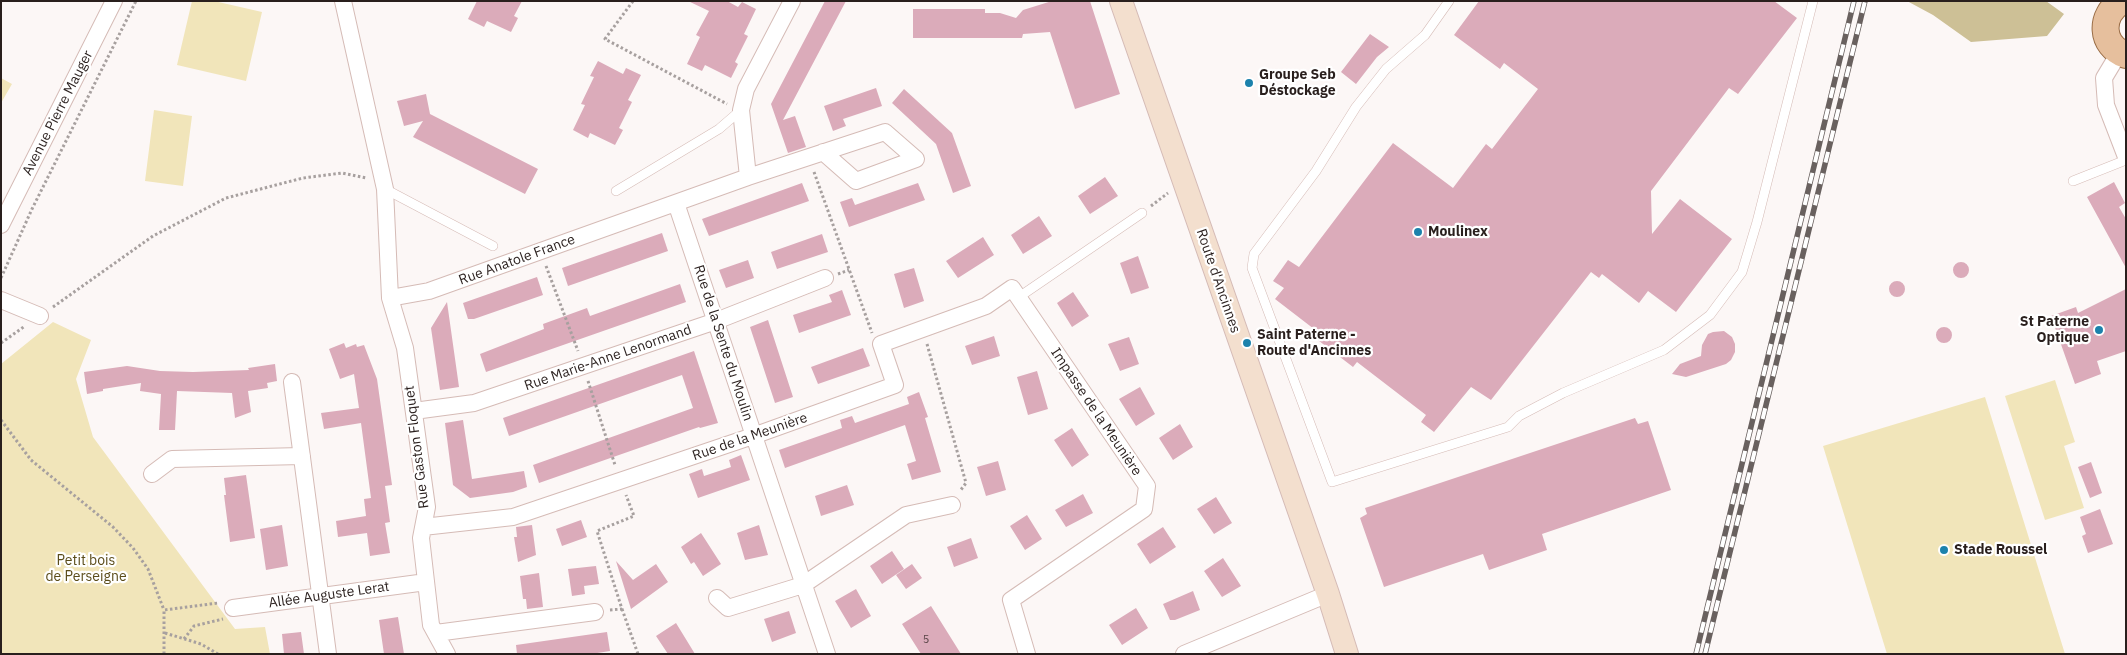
<!DOCTYPE html>
<html>
<head>
<meta charset="utf-8">
<style>
	body { margin:0 }
	#map { position:relative; width:2127px; height:655px; overflow:hidden; background:#fcf7f6; font-family:"IBM Plex Sans",sans-serif }
	canvas { display:block }
	.frame { position:absolute; inset:0; border:2px solid #291f1d; pointer-events:none }
</style>
</head>
<body>
<div id="map">
<canvas width="2127" height="655"></canvas>
<div class="frame"></div>
</div>
<script>
const c = document.querySelector('canvas').getContext('2d');
c.lineJoin = 'round';
function paint(path, color) { c.fillStyle = color; c.fill(path, 'evenodd'); }
function strokePath(path, color, width, dash) { c.strokeStyle = color; c.lineWidth = width; c.lineCap = dash ? 'butt' : 'round'; c.setLineDash(dash || []); c.stroke(path); }
function drawText(font, color, halo, rows, align = 'center') {
  c.font = font + ' "IBM Plex Sans",sans-serif'; c.lineWidth = 4.5; c.setLineDash([]); c.textBaseline = 'middle'; c.strokeStyle = halo; c.fillStyle = color; for (const [text, x, y, turn = 0] of rows) {
    c.save(); c.translate(x, y); c.rotate((+turn || 0) * Math.PI / 180); c.textAlign = isNaN(turn) ? turn : align; if (halo) c.strokeText(text, 0, 0); c.fillText(text, 0, 0); c.restore();
  }
}
paint(new Path2D(`
	M192,1H214L262,12L246,81L177,65Z
	M1,78L12,84L1,103Z
	M154,110L192,116L183,186L145,181Z
	M53,322L91,340L76,379L93,437L235,629L265,627L270,654H1V364Z
	M2055,380L2075,442L2064,446L2084,508L2045,520L2005,396Z
	M1985,397L2065,654H1887L1823,446Z`), '#f1e5ba');
paint(new Path2D(`
	M1907,1H2046L2064,14L2047,36L1971,42L1933,15Z`), '#cdc096');
paint(new Path2D(`
	M477,1H522L514,16L518,18L511,32L487,21L484,27L468,19Z
	M688,1H727L738,7L742,2L756,9L744,34L748,36L735,62L738,64L731,78L705,65L702,71L687,64L700,37L696,35L709,11Z
	M825,1H846L783,120L795,116L806,147L788,153L771,104Z
	M1052,1H1090L1120,94L1075,109L1050,32L1023,34L1022,38H913V9H985V13H1000L1016,18L1023,10Z
	M1479,1H1774L1797,18L1738,94L1729,88L1651,191L1652,234L1680,199L1732,239L1676,312L1648,291L1639,303L1602,274L1599,278L1591,272L1491,400L1471,387L1434,432L1421,422L1426,415L1357,362L1353,367L1310,334L1314,329L1275,299L1284,288L1273,281L1288,260L1299,267L1393,143L1453,188L1486,144L1492,149L1538,89L1504,63L1500,69L1454,35Z
	M1370,34L1389,47L1377,57L1356,84L1341,72Z
	M598,61L623,74L626,68L641,75L628,100L632,102L619,128L623,130L615,145L590,133L588,138L573,130L585,105L581,104L594,77L590,76Z
	M876,88L882,106L843,119L846,126L833,131L824,106Z
	M904,89L952,133L971,186L953,193L936,144L892,103Z
	M426,94L430,114L538,169L525,194L413,137L423,121L404,126L397,101Z
	M1105,177L1118,196L1090,214L1078,196Z
	M2114,182L2125,203L2119,207L2126,219V268L2087,197Z
	M802,183L809,201L709,236L702,219Z
	M918,183L925,200L849,227L840,202L852,198L855,205Z
	M1039,216L1052,236L1023,254L1011,235Z
	M662,233L668,251L568,286L562,268Z
	M822,234L828,252L777,269L771,252Z
	M983,237L994,255L958,278L946,261Z
	M1138,256L1149,288L1131,294L1120,263Z
	M748,260L754,278L726,288L719,270Z
	M1953 270a8 8 0 1 1 16 0a8 8 0 1 1-16 0Z
	M914,268L924,301L904,308L894,274Z
	M537,277L543,295L474,319H468L463,303Z
	M1889 289a8 8 0 1 1 16 0a8 8 0 1 1-16 0Z
	M680,284L686,302L486,372L480,354L544,329L543,324L587,308L590,316Z
	M2126,289V351L2097,361L2101,374L2075,384L2051,316L2076,307L2078,313Z
	M842,290L851,315L799,333L793,315L832,302L829,295Z
	M1073,292L1089,316L1072,327L1057,303Z
	M447,302L459,387L440,390L431,328Z
	M768,320L793,397L775,403L750,327Z
	M1936 335a8 8 0 1 1 16 0a8 8 0 1 1-16 0Z
	M1724,331L1732,337L1735,344V352L1731,360L1726,364L1686,377L1672,374L1680,364L1701,356L1702,345L1708,334L1713,332Z
	M994,336L1000,356L972,365L965,346Z
	M1129,337L1139,364L1120,371L1108,344Z
	M344,343L346,348L356,344L357,347L364,345L377,379L392,485L385,486L390,522L385,523L390,553L370,556L367,533L338,537L336,521L366,516L364,499L371,498L361,423L324,429L321,413L359,408L354,374L340,379L329,349Z
	M863,348L870,366L818,384L811,367Z
	M694,351L718,423L700,428L699,427L539,483L533,465L693,408L682,375L509,436L503,418Z
	M275,364L277,381L267,383L268,388L248,391L251,412L235,418L232,393L177,391L175,430H159L161,394L140,391L141,383L103,389V391L87,394L84,372L127,366L160,371L193,372L249,370L248,368Z
	M1037,371L1048,409L1028,415L1017,377Z
	M1140,387L1155,414L1136,426L1119,399Z
	M919,392L928,417L925,418L941,472L912,480L907,464L916,461L905,425L785,468L779,450L842,428L840,420L852,416L855,423L909,404L907,397Z
	M1635,418L1638,424L1648,421L1671,490L1542,534L1547,550L1489,570L1483,554L1384,587L1360,518L1367,514L1365,508Z
	M463,420L472,479L524,471L527,487L513,492L470,498L453,485L445,423Z
	M1180,424L1193,447L1173,460L1159,438Z
	M1072,428L1089,455L1072,467L1054,440Z
	M741,455L750,480L698,498L689,474L702,469L704,476L731,467L729,460Z
	M998,461L1006,490L986,496L977,467Z
	M2091,462L2102,493L2090,498L2078,467Z
	M246,475L255,538L230,542L224,495H226L224,478Z
	M847,485L854,505L821,516L815,496Z
	M1083,494L1093,513L1066,527L1055,510Z
	M1216,497L1232,523L1214,534L1197,509Z
	M2100,509L2113,544L2088,553L2082,536L2086,534L2080,517Z
	M1027,515L1042,539L1025,550L1010,526Z
	M581,520L587,537L562,546L556,529Z
	M282,525L288,566L266,570L260,529Z
	M532,525L536,555L518,562L514,537H517L516,527Z
	M759,525L768,555L745,560L737,533Z
	M1163,527L1176,547L1150,564L1137,544Z
	M701,533L721,564L703,576L694,562L691,564L681,547Z
	M971,538L978,558L954,567L947,547Z
	M892,551L904,569L882,584L870,566Z
	M1223,558L1241,586L1222,597L1204,571Z
	M616,561L633,580L656,564L668,582L631,609Z
	M912,564L922,578L906,589L896,575Z
	M596,566L599,584L584,586L585,594L572,596L568,569Z
	M539,573L543,607L527,609L526,599H523L520,576Z
	M856,589L871,616L851,628L835,601Z
	M1193,591L1200,610L1175,620H1170L1163,604Z
	M931,606L961,654H921L902,624Z
	M1136,608L1148,628L1122,645L1109,625Z
	M789,611L796,633L772,642L764,619Z
	M398,617L404,654H384L379,620Z
	M676,623L695,654H668L656,636Z
	M301,632L304,654H284L282,634Z
	M607,632L610,651L591,654H517L516,645Z`), '#dbabba');
const lane = new Path2D(`
	M1449,1L1425,35L1386,69L1356,107L1316,171L1254,254L1252,268L1332,482L1508,427L1519,416L1563,393L1664,350L1710,315L1742,272L1757,222L1813,1
	M2073,181L2126,160
	M385,189L493,246
	M616,191L719,129L741,110
	M1019,297L1142,213`);
const street = new Path2D(`
	M343,1L385,189L390,298L429,291L748,177L741,110L746,89L792,1
	M2119,53L2104,78L2106,105L2126,157
	M748,177L885,132L916,159L856,181L823,152
	M676,203L827,654
	M1,225L114,1
	M390,298L405,348L427,507L421,538L431,625L447,654
	M1,300L40,316
	M292,382L328,654
	M414,411L474,403L716,321L825,278
	M152,474L172,459L302,456
	M423,527L513,517L753,436L895,385L881,344L986,306L1012,288L1147,486L1144,509L1011,600L1027,654
	M717,598L728,608L803,585L906,515L952,505
	M233,608L426,582
	M436,633L595,612
	M1184,654L1328,594`);
const secondary = new Path2D(`
	M1121,1L1328,594L1347,654`);
const primary = new Path2D(`
	M2122,1C2099,15 2100,46 2126,55`);
strokePath(lane, '#d5bbb6', 10);
strokePath(street, '#d5bbb6', 18);
strokePath(secondary, '#d5bbb6', 24);
strokePath(primary, '#996c45', 28);
strokePath(new Path2D(`
	M633,1L605,39L727,104
	M814,172L872,333
	M1151,206L1168,193
	M546,266L578,351
	M838,274L849,270
	M1,278L32,209L136,1
	M53,307L153,236L226,198L303,178L342,173L366,178
	M1,343L25,326
	M927,344L966,483L960,491
	M588,381L615,465
	M1,420L31,460L113,527L133,548L148,569L164,610
	M622,609L638,654
	M610,610L622,609L597,531L634,516L626,495
	M165,633L201,644L218,654
	M184,639L194,626L223,619
	M164,654V610L218,603`), '#a7a09f', 3, [2.5, 2.5]);
strokePath(lane, '#fff', 9);
strokePath(street, '#fff', 16);
strokePath(secondary, '#f3dfce', 22);
strokePath(primary, '#e6bf9d', 26);
const rail = new Path2D(`
	M1696,654L1854,1
	M1705,654L1865,1`);
strokePath(rail, '#69615f', 5.5);
strokePath(rail, '#fff', 4, [11]);
for (const [x, y, r, color] of [
	[1249,83,5,"#1c82ac"],
	[1418,232,5,"#1c82ac"],
	[2099,330,5,"#1c82ac"],
	[1247,343,5,"#1c82ac"],
	[1944,550,5,"#1c82ac"]
]) { const dot = new Path2D(); dot.arc(x, y, r, 0, 2 * Math.PI); c.fillStyle = color; c.fill(dot); strokePath(dot, '#fff', 2); }
drawText('11px', '#564244', null, [
	["5",926,640]
]);
drawText('bold 14px', '#291f1d', '#fff', [
	["Groupe Seb",1259,75],
	["Déstockage",1259,91],
	["Moulinex",1428,232],
	["St Paterne",2089,322,"right"],
	["Optique",2089,338,"right"],
	["Saint Paterne -",1257,335],
	["Route d'Ancinnes",1257,351],
	["Stade Roussel",1954,550]
], 'left');
drawText('14px', '#291f1d', '#fff', [
	["Avenue Pierre Mauger",58,113,-63],
	["Rue Anatole France",517,260,-20],
	["Route d'Ancinnes",1218,281,71],
	["Rue de la Sente du Moulin",723,343,72],
	["Rue Marie-Anne Lenormand",608,358,-19],
	["Impasse de la Meunière",1096,412,56],
	["Rue de la Meunière",750,437,-19],
	["Rue Gaston Floquet",417,447,-97],
	["Allée Auguste Lerat",329,595,-8]
]);
drawText('14px', '#5b4c1a', '#fff', [
	["Petit bois",86,561],
	["de Perseigne",86,577]
]);
</script>
</body>
</html>
